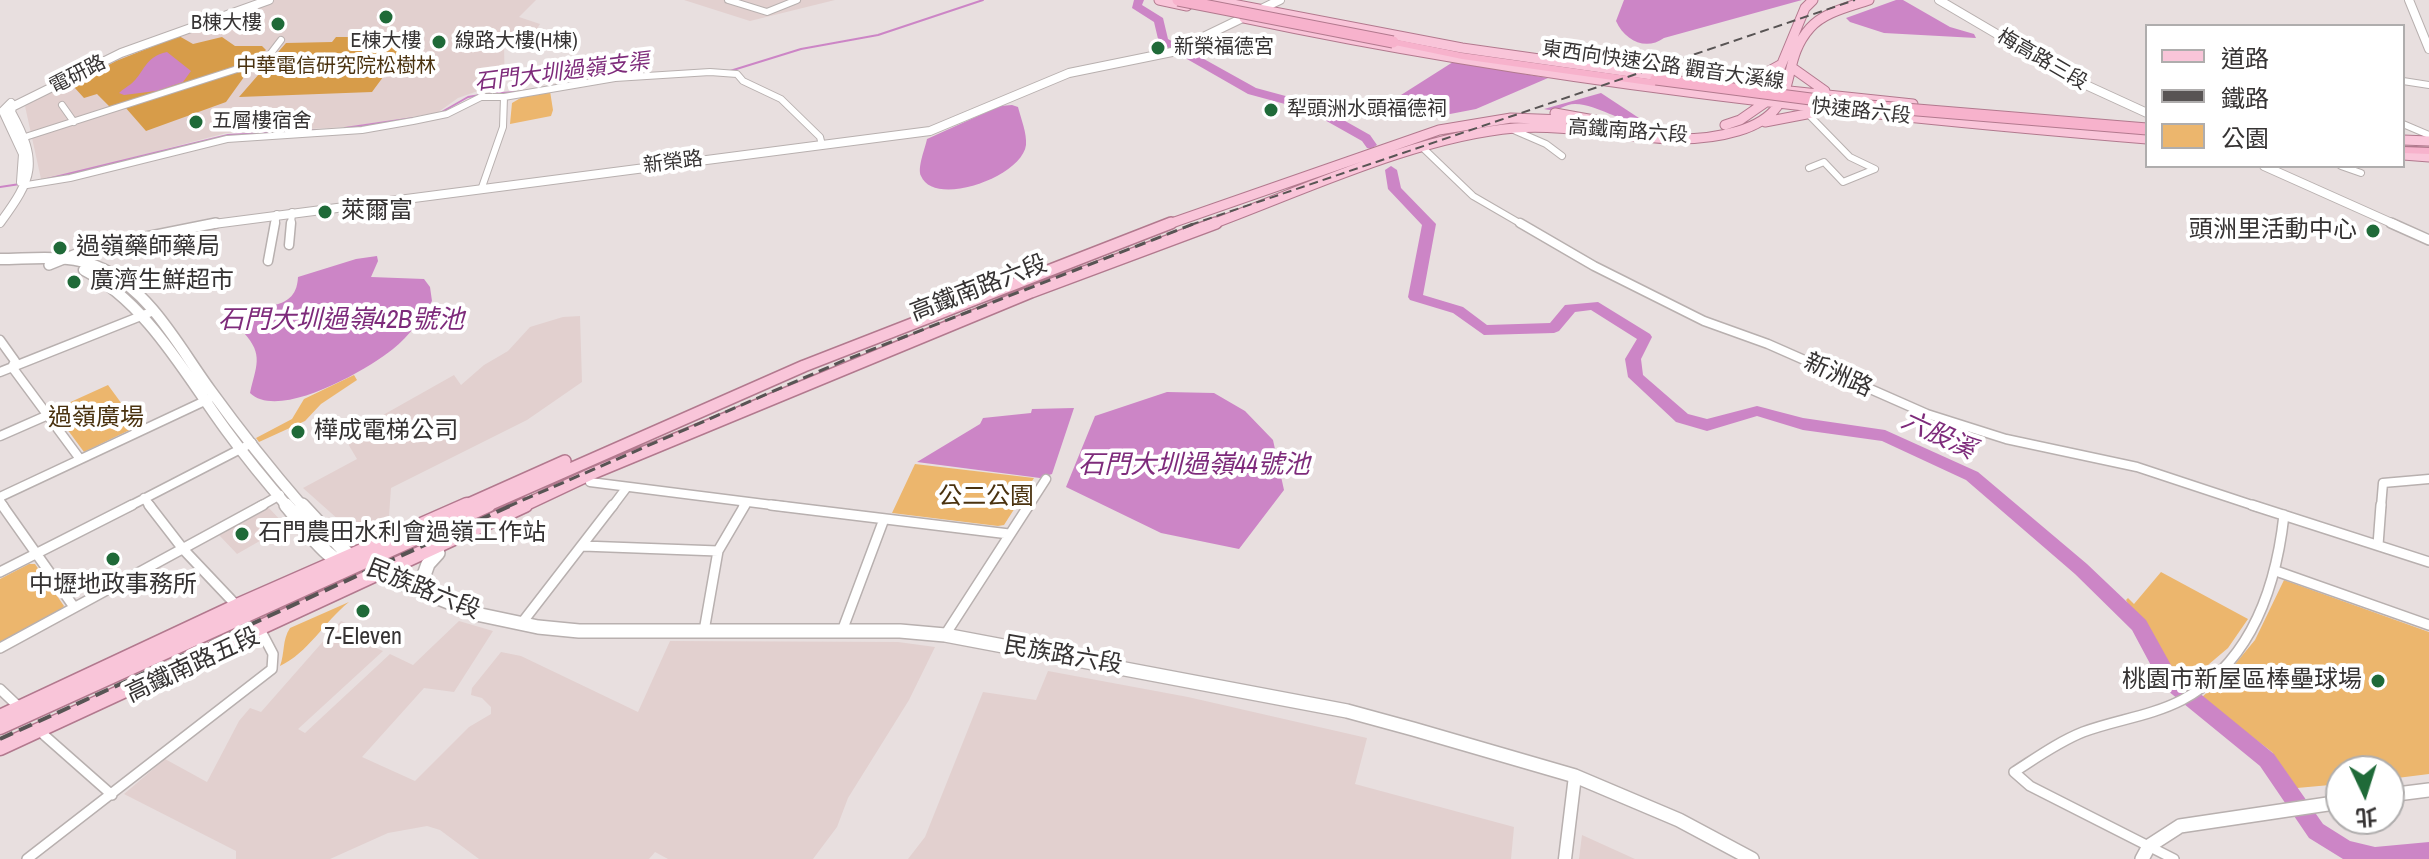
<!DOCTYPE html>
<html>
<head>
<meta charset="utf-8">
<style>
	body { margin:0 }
	#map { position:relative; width:2429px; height:859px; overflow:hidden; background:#e8dfdf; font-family:"Archivo Narrow","Noto Sans TC",sans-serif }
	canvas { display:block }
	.legend { position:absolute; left:2145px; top:24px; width:260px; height:144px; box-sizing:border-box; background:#fff; border:2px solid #afadad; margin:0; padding:10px 14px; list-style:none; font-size:24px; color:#363333 }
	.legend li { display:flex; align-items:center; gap:16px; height:40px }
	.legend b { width:40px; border:2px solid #afadad }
	.north { position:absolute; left:2325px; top:755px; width:80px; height:80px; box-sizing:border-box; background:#fff; border:2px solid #afadad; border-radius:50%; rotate:176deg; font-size:22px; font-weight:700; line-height:32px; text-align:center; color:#363333 }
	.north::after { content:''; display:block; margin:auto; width:28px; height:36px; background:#1f6a38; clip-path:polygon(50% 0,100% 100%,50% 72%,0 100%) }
</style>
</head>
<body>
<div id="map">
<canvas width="2429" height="859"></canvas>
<ul class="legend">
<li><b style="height:10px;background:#f9c5d9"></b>道路</li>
<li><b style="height:10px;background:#585454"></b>鐵路</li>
<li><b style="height:22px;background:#ecb66d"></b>公園</li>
</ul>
<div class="north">北</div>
</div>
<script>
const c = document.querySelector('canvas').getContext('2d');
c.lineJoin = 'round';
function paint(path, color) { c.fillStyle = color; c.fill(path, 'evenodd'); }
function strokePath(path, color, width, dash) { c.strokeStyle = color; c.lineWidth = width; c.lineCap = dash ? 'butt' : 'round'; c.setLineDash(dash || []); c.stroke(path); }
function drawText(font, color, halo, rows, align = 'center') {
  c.font = font + ' "Archivo Narrow","Noto Sans TC",sans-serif'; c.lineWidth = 8; c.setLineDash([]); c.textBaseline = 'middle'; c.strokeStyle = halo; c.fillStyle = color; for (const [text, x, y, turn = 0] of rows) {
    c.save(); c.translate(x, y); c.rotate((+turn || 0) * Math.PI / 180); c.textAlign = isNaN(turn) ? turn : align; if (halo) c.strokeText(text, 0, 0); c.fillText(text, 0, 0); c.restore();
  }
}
paint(new Path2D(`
	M271,0H536L519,17L540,24L530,40L504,46L505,90L475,92L458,98L437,113L348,127L226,133L67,175L41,179L25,106L113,59Z
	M684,0H835L750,21Z
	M580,316L582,382L527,420L391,488L388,530L358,537L303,488L357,459L344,437L454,375L461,385L484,365L508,351L530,327L563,317Z
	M268,507L286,526L237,554L219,535Z
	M341,621L368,633L361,641L383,651L298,729L305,733L390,654L413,665L459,621L493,631L454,692L424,688L362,757L415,781L469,727L491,714V707L482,698L471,695L472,688L501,652L521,656L638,712L670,641L898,642L935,647L909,700L848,798L837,827L813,859H668L655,852L649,859H479L440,830L427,826L388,833L330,859H236V851L124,794L165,759L207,782L239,721L250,708L261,712Z
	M1048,671L1188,697L1367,738L1355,784L1514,827L1511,859H908L925,837L983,692L1036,700Z
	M1582,835L1635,859H1579Z`), '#e2d0cf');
paint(new Path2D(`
	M550,91L553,110L551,116L510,124L512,103L524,96Z
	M354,375L357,380L321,404L305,421L259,442L256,438L292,419L304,399Z
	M108,385L138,426L84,452L53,410Z
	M915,464L1034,478L1004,525L998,526L892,513Z
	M29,564H35L64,606L60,611L0,644V579Z
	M2161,572L2248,619L2228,648L2182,687L2166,671L2126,600L2128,598L2134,604Z
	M2284,580L2429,632V774L2389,779V771H2341V784L2297,788L2272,752L2201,698L2226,675L2255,640Z
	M349,602C324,622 308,653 280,666C285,653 282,640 290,628Z`), '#ecb66d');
paint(new Path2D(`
	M414,35L372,92L239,97L286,43L332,42L336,37H360L358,41L372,40L375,36Z
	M179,36L193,44L222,37L235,46H262L266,50L257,59L110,107L97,94L84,98L74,87H68L116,61Z
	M245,67L249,70L226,102L146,131L125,107Z`), '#d79c49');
paint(new Path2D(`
	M1624,0H1802L1664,38C1646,51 1625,41 1616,21Z
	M1896,0H1903L1950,27L1974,34L1976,38L1884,33L1850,22L1846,18Z
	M167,52L191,71L183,82L156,91L124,95L119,93C123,89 127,87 131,84C145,72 144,57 167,52Z
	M1453,62L1548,78L1476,109L1419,120L1405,107L1401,95Z
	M1601,93L1645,122C1620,124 1601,105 1575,104C1562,104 1561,113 1544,109Z
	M1012,105L1018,107C1021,119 1027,133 1026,145C1022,177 934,208 921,176C917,168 925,149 927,139L1000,106Z
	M377,256L378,261L371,277L424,279L430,287L432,301C422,319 409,336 393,349C367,370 279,421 250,393C256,366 264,355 244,333C251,293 296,319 298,277L356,259Z
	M1167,392L1214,393L1245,411L1273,440L1284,490L1239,549L1161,533L1066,487L1095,416Z
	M1074,408L1052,474L1040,478L917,462L980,424L983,418L1031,413L1032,409Z`), '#cc85c6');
strokePath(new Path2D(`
	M730,71L801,49L878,35L983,0
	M487,94L516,92
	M440,113L468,97L480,95
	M345,128L413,118
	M47,179L228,135L322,130
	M0,187L20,184`), '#cc85c6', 2);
paint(new Path2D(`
	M1134,0H1144L1142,5L1163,18L1168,39L1256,88L1315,104L1370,135L1377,145L1371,149L1367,148L1362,141L1307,110L1248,94L1159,43L1154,22L1132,8Z
	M1391,166L1397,170L1401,188L1436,224L1423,295L1463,307L1487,325L1550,323L1565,305L1598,302L1650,334L1652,337L1641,359L1643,375L1688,414L1707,419L1757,406L1803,418L1885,430L1978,472L2087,564L2146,620L2176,674L2274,754L2323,824L2350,841L2375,847L2429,842V859H2343L2309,838L2260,766L2162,686L2132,630L2075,574L1966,480L1882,441L1803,430L1757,416L1707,431L1676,422L1628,377L1625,359L1637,339L1591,310L1575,312L1559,331L1554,333L1484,335L1453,313L1410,300L1408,297L1422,225L1388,189L1385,170Z`), '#cc85c6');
const minorFar2 = new Path2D(`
	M728,0L767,12L797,0
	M2403,81L2429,85
	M62,105L74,122
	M1807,113L1850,157L1875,169L1843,182L1824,162L1809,168
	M2403,124L2429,135
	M1509,128L1546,144L1562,156
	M19,139L256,63L268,57L281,40
	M1423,148L1473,196L1523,225
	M2341,166L2361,173
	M27,185L70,178L227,139L362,130L413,121L447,114L481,97H504L615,78L710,72L737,74L743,81L781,99L820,137L822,145
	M482,187L503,127L504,97
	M275,225L277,214
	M291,225L292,212`);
const minorFar1 = new Path2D(`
	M1520,223L1594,266L1704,321L1768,344L1927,414L2006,439L2137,467L2258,507
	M289,245L291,223
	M268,261L275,223
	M0,340L15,361L12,367L80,459
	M0,372L151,312
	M0,436L48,415
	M590,482L788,507
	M0,497L209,399
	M144,498L151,507
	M0,501L4,507
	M128,507L252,443
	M259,507L280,495
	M612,507L627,487
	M743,507L746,502
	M1028,507L1046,479
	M2381,507L2383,483L2429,479`);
const minor = new Path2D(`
	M2,505L74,607
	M149,505L183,549L237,606
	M771,505L1009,534
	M2252,505L2429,562
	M2378,545L2381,505
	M583,546L718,551
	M2276,571L2429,625
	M0,572L132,505
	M521,624L613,505
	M704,631L718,551L745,505
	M842,631L884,519
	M945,635L1029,505
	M0,648L263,505
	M0,689L20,708
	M44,735L112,795
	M27,859L272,669L273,654L262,633
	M2174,859L2030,786L2014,772C2036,758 2058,742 2083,732C2115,720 2151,716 2182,700C2251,663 2276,588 2284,515`);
const tertiaryFar2 = new Path2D(`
	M1939,0L2075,80L2147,113
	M2409,0L2429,49
	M11,103L3,111L23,154L21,182
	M2264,166L2396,225
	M0,223C33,178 39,163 11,112L12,107L121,53L269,0
	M206,225L930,131L1069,73L1172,52L1280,0`);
const tertiaryFar1 = new Path2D(`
	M2391,223L2429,240
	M49,265L91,248L216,223`);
const tertiary = new Path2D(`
	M1565,859L1575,776`);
const secondaryFar1 = new Path2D(`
	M0,259C33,259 72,253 103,269C152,293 180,349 211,391C240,431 271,470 303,507
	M84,270C147,303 185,374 226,430C245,456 266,482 288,507`);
const secondary = new Path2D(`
	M286,505C298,518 326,560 343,562
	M302,505L355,562
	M373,572L481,615L538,627L579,631H900L945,635L1347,711L1413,729L1575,776L1679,820L1752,859
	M431,595L423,578L428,564L438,553
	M2389,795L2429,790
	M2142,859L2149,846L2180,826L2341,802`);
const primaryFar2 = new Path2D(`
	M1159,0L1187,6
	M1212,0L1462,48L1666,77
	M1244,18C1541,81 1845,114 2147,139
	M1794,69L1825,91
	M1714,83L1753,80L1780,65
	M1780,90L1913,104
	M1555,113L1639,128
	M1765,122L1817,112
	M1725,125L1740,120L1766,102L1805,8L1813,0
	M2403,140L2429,141
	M2403,155L2429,157
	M1166,225L1439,130L1511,118L1564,120
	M1210,225C1302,191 1418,136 1515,128C1588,122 1665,153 1738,131C1805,111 1776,66 1810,28C1824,12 1849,7 1869,0`);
const primaryFar1 = new Path2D(`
	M462,507L565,461
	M484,507L804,366L1171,223
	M521,507L591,474L1031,292L1216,223`);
const primary = new Path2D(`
	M0,717L237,606L467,505
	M0,727L488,505
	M0,748L525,505`);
const trunk = new Path2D(`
	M1393,39L1462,53L1656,80L1661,83L1656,86L1462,59L1390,44L1388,42Z
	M2403,147L2429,148V154L2403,153Z`);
strokePath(minorFar2, '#b8b0af', 8);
strokePath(minorFar1, '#b8b0af', 11);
strokePath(minor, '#b8b0af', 12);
strokePath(tertiaryFar2, '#b8b0af', 10);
strokePath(tertiaryFar1, '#b8b0af', 12);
strokePath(tertiary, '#b8b0af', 15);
strokePath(secondaryFar1, '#b8b0af', 13);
strokePath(secondary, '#b8b0af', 16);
strokePath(primaryFar2, '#b2798e', 11);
strokePath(primaryFar1, '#b2798e', 14);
strokePath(primary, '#b2798e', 17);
strokePath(trunk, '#b2798e', 3);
strokePath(minorFar2, '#fff', 6);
strokePath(minorFar1, '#fff', 8);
strokePath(minor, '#fff', 9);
strokePath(tertiaryFar2, '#fff', 8);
strokePath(tertiaryFar1, '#fff', 9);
strokePath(tertiary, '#fff', 12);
strokePath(secondaryFar1, '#fff', 10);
strokePath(secondary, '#fff', 13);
strokePath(primaryFar2, '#f9c5d9', 9);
strokePath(primaryFar1, '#f9c5d9', 11);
strokePath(primary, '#f9c5d9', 14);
paint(trunk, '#f7b2cc');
strokePath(new Path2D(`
	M1190,225L1855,0`), '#585454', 2, [9, 5]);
strokePath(new Path2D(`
	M507,507L845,360L1196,223`), '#585454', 3, [11, 6]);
strokePath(new Path2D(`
	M0,739L512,505`), '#585454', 4, [14, 7]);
const trunkBridge = new Path2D(`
	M1178,0L1393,42
	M1656,79L1857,105L2147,129`);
strokePath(trunkBridge, '#b2798e', 13, []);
strokePath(trunkBridge, '#f7b2cc', 11);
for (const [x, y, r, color] of [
	[386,17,8,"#1f6a38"],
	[278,24,8,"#1f6a38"],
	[439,42,8,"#1f6a38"],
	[1158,48,8,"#1f6a38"],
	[1271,110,8,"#1f6a38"],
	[196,122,8,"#1f6a38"],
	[325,212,8,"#1f6a38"],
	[2373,231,8,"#1f6a38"],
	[60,248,8,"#1f6a38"],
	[74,282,8,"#1f6a38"],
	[298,432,8,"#1f6a38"],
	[242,534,8,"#1f6a38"],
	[113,559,8,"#1f6a38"],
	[363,611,8,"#1f6a38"],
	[2378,681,8,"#1f6a38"]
]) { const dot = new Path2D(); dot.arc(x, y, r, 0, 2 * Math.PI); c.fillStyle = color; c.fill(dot); strokePath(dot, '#fff', 3); }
drawText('20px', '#363333', '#fff', [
	["B棟大樓",262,24,"right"],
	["E棟大樓",386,42,"center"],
	["線路大樓(H棟)",455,42],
	["新榮福德宮",1174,48],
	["犁頭洲水頭福德祠",1287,110],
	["五層樓宿舍",212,122]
], 'left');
drawText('20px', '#363333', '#fff', [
	["梅高路三段",2042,60,30],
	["東西向快速公路 觀音大溪線",1663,66,8],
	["電研路",78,75,-27],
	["快速路六段",1861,112,6],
	["高鐵南路六段",1628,132,4],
	["新榮路",673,163,-7]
]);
drawText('20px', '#4a320f', '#fff', [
	["中華電信研究院松樹林",336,67]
]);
drawText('italic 22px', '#7e2b7b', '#fff', [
	["石門大圳過嶺支渠",562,73,-7]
]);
drawText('24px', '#363333', '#fff', [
	["萊爾富",341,212],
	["頭洲里活動中心",2357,231,"right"],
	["過嶺藥師藥局",76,248],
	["廣濟生鮮超市",90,282],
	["樺成電梯公司",314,432],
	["石門農田水利會過嶺工作站",258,534],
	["中壢地政事務所",113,586,"center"],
	["7-Eleven",363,638,"center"],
	["桃園市新屋區棒壘球場",2362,681,"right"]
], 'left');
drawText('24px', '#363333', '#fff', [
	["高鐵南路六段",979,289,-21],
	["新洲路",1838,376,24],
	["民族路六段",423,590,22],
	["民族路六段",1063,656,10],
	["高鐵南路五段",193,666,-25]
]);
drawText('24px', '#4a320f', '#fff', [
	["過嶺廣場",96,419],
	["公二公園",986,498]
]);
drawText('italic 26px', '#7e2b7b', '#fff', [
	["石門大圳過嶺42B號池",341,321],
	["六股溪",1938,436,25],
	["石門大圳過嶺44號池",1194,466]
]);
</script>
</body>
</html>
